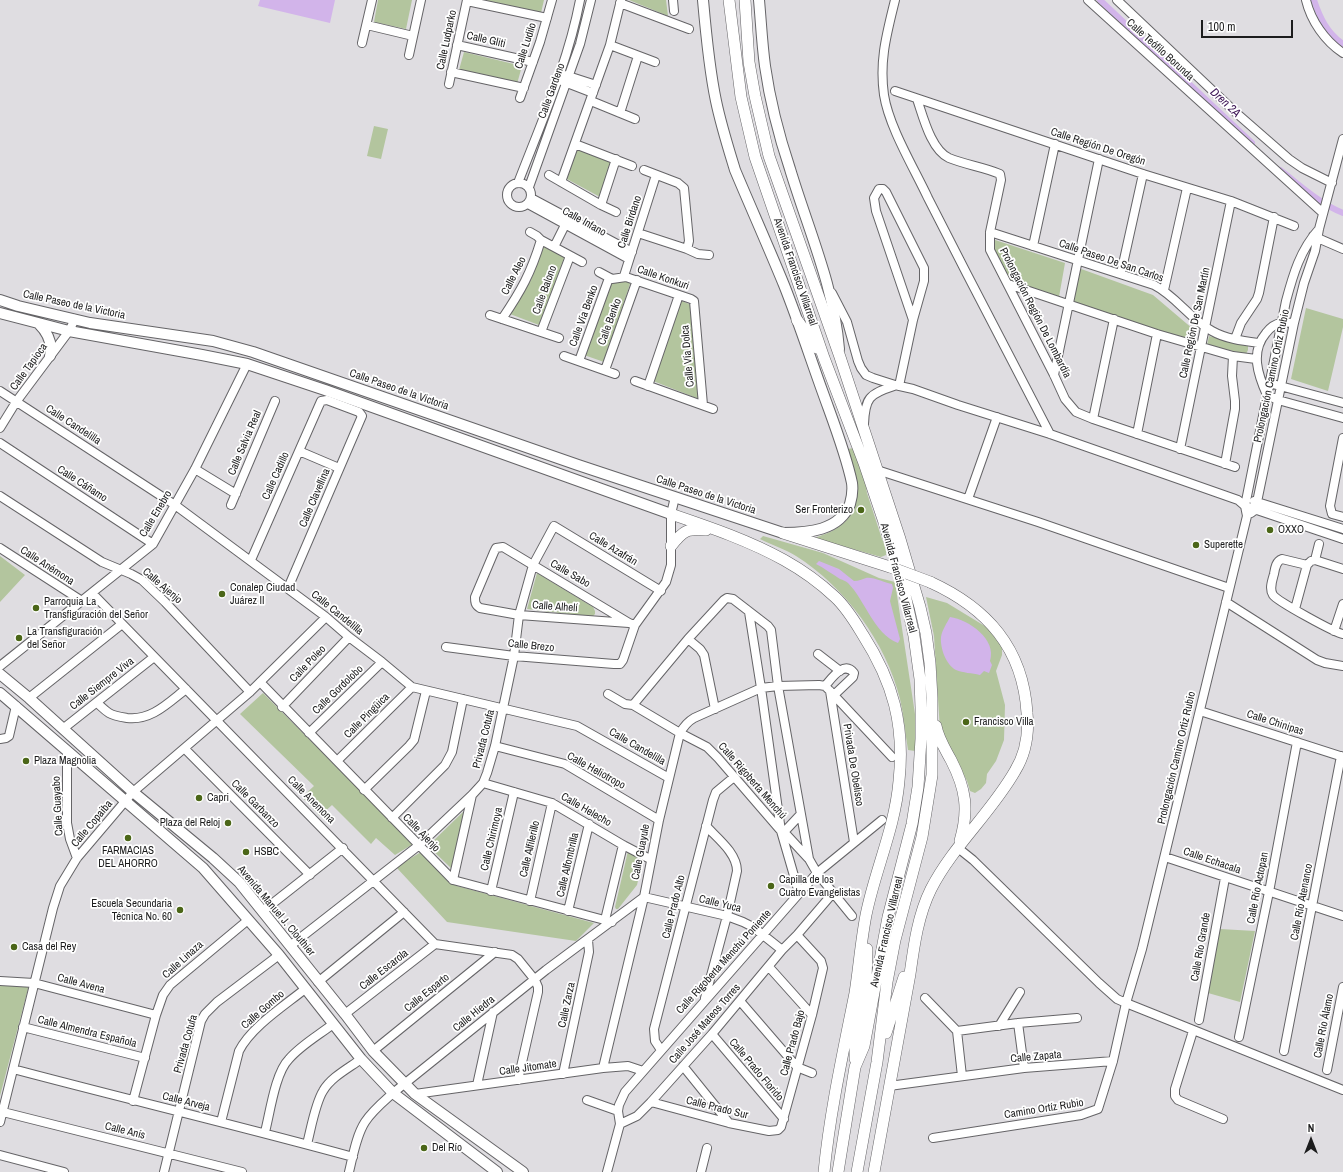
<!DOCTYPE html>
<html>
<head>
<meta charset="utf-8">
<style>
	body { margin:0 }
	#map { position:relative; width:1343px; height:1172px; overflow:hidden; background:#dfdde1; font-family:"Archivo Narrow",sans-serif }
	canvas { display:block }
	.north { position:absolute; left:1291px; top:1120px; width:40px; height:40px; -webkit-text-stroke:3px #fff; paint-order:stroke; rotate:0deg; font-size:11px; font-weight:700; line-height:16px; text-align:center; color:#1c1c1d }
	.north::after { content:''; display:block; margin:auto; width:14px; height:18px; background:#1c1c1d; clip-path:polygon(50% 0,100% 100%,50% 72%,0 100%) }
	.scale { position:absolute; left:1201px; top:20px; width:92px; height:18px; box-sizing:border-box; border:2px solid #1c1c1d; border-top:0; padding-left:5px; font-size:12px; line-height:14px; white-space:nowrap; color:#1c1c1d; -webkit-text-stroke:3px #fff; paint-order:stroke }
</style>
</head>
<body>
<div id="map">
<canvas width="1343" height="1172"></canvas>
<div class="north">N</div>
<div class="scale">100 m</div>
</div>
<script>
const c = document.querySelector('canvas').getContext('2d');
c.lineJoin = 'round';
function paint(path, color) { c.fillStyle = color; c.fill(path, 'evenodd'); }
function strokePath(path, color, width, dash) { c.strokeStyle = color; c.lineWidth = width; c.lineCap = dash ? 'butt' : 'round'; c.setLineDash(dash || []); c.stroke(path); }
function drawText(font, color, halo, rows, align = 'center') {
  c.font = font + ' "Archivo Narrow",sans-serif'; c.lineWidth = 3.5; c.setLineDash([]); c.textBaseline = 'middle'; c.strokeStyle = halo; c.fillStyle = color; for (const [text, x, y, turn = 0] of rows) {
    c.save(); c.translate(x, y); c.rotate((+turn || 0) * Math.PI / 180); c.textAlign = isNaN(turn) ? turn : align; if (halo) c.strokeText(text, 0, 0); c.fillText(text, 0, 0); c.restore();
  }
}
paint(new Path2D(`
	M378,0H412L406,29L374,22Z
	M485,0H544L541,13Z
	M629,0H666L668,16Z
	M464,52L522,66L517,84L459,70Z
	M374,126L388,129L381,159L367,156Z
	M577,148L611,162L600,197L565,178Z
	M989,238L1065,263L1059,297L1004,279Z
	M544,246L565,256L539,325L510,314L531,280Z
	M1073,266L1153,295L1193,329L1190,341L1067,300Z
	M611,281H631L604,362L584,355Z
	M680,300L691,305L699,399L653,381Z
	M1306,308L1343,319V327L1328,391L1291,379Z
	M1209,336L1248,346V350L1246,354L1207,345Z
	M853,448L865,481L867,493L882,539L887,549L886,555L881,557L814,538C822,535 830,533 837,528C867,510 856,476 848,449Z
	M763,536L823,553L879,578L895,582L915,714V751L908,750C905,733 904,716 900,699C886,642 845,587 796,556C785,549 772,545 760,539Z
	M0,556L25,575L0,602Z
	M537,573L593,607L595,611V614L592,617L527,609Z
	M926,597L947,603L988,628L1002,647V655L996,671L1005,705L1004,740L996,761L987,774L986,783L981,789L975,793L970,791L967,781L940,730L934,636Z
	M263,693L413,844L395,855L376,838L371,844L332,805L320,816L302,797L314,786L240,714Z
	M463,812L465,813L452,869L428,846Z
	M628,851L643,859L637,885L618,909H616L615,907Z
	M421,852L457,886L594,923L576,941L447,922L396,867Z
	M1220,929L1255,931L1240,1002L1208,993Z
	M0,985H29L0,1096Z`), '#b3c59e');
paint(new Path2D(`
	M260,0H335L330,23L258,6Z
	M819,561L839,569L854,581C859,581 862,579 866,578C871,576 886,583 892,584L893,588L890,601L900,639L898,643C874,634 865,600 848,583C846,581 843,580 840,579C832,574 824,568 816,564Z
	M950,617C969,620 997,639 990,661L992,665L989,673L984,671L980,675C972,673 963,673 956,670C946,665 940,648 941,637C942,630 947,623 950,617Z`), '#d2b4ea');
strokePath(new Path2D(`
	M1100,0L1252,143
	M1314,0C1320,18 1327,33 1343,44
	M1280,170C1300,185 1320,204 1343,213`), '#d2b4ea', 6);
const minor = new Path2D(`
	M673,0L674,11
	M895,0C887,33 879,60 884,95C889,127 914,168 928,198C968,277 1009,355 1050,434
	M1088,0L1323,213
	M1117,0L1234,111L1289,159L1302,168L1332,183
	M1306,0C1311,21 1325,41 1343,53
	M467,1L547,18
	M620,3L689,29
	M367,25L413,36
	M362,43L372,0
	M457,45L533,62
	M610,45L655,62
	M409,55L421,0
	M451,72L524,88
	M565,75L596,85
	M562,81L593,93
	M449,84L467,0
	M895,91L1143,174L1231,201L1294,226
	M520,98L540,42L552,0
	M917,99C923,116 931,150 949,158C966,165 984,167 1000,174L1001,180L990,232V250L1054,375L1065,399L1076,412L1093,419L1235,467
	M591,101L635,119
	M620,113L638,56
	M575,144L632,166
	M644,170L678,183L684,188L689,241L687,249
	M549,175L601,205L616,212
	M561,182L610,45L621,0
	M507 195a12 12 0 1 1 24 0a12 12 0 1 1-24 0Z
	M518,183C541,123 568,63 580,0
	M529,187L580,44L591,0
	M531,198L632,252
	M528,204L629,259
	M601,205L616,159
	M530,232L537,236L541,240L582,262
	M990,232L1154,285C1176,296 1190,319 1212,331C1226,339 1243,341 1259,343
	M638,233L687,249L698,254L709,255
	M1313,236L1343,249
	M1033,246L1055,144
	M554,247L568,219
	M599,272L612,279L626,277L691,299L694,301L703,405
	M1121,273L1143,174
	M624,276L656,175
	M1008,284L1157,334L1233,356L1256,359
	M1164,290L1187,188
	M832,293L847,322L858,361L861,368L866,375L873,378L895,385L913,389L958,405L1050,434L1238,500L1245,506L1343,539
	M490,315L559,338
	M502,319C521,291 531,273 541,240
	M1294,323C1290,323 1285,322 1281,323C1275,324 1269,329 1266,333C1250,352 1258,375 1267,395L1278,400L1343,418
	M541,332L570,256
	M1235,339L1241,323L1257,299L1259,293L1274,217
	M564,356L615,374
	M579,361L609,278
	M605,370L637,280
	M1054,375L1099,159
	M635,381L713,409
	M1269,383L1343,403
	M648,386L679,295
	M899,386L913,320L924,281V268L886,192L883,189H879L874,198L876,211L913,320
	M0,391L175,505L326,617L349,637L382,662L412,687L577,726L669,778
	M1093,419L1114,319
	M864,424C865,398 869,394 894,386
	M0,428L16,402L69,331L75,319
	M1137,434L1157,334
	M1343,438L1330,506L1332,514L1343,517
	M0,443L153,544
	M1180,449L1231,201
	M299,451L339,468
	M1225,464L1235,409V401L1232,376L1233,356
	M195,469L236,494
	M877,470L1038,522L1229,588
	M0,496L102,562L131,574L142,580L165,602L250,692
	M968,499L997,417
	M1254,501L1343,529
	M231,505L275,401
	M1251,513L1255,510L1257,502L1294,323L1304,283L1315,251L1319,229L1343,139
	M0,548L82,601
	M251,560L321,401L327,400L359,412L362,416L288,588
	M1315,560L1319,544
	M1343,569L1315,560L1311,561L1307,565L1282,559C1276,561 1275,568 1274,574C1272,581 1269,589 1273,595C1277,601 1335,633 1343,634
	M92,593L435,944L512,955L518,959L535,980L538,987V992L518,1080
	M1226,602L1317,660L1325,663L1343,666
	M1295,609L1307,565
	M749,612L761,688L781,831L799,893
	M629,623L519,615L480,608C475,605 475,602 475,597L494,552L496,548L503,547L629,623L635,625
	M1334,631L1343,604
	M688,639L700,649L704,655L715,709
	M446,647L514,656L614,664H620L623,660L635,625L666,582L671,565V514L675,497
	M818,654L840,671
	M0,666L153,544L195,469L247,364
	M260,682L453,880L612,922
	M825,686C832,678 844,660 854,673L853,677L834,695
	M830,691L854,842
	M608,694L625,704L633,705L680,733L707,747L718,758L781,831L784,832L808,858
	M29,698L122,624
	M97,703C101,706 104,710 109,713C114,716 121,717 127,718C151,721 168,703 186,689
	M633,705L688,639L724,600L727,598L733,599L768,626L771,630L778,686L809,859L817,873L852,916
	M282,707L349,637
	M1200,711L1343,757
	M64,728L154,657
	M309,733L382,662
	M0,739L6,738L9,736L16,706
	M495,746L565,764L659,820
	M185,749L310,875
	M67,751V823L70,839L77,858
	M337,761L412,687
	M483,783L552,803L623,845L650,859
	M364,790L409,746L414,740L426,691
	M392,818L445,765L452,752L463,699
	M784,832L800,815
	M958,848L973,860L1099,983L1117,999L1126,1003L1343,1090
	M1165,857L1343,916
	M453,880L472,795
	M491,891L514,792
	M530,901L552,803
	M263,911L343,848
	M568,911L589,824
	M605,920L623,845
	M290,946L418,846L472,795L483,783L487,773L495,746L514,656L519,615L533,565L554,526L661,591
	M769,967L812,1015
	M0,981L34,983L156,1015
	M318,982L404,912
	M705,998L727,916L737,871C737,853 717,838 706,826
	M925,998L957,1031L1018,1023L1077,1018
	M740,1001L797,1067L812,1073
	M345,1014L435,944
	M1199,1020L1225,878
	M1018,1023L1024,1068
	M999,1026L1020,992
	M23,1027L145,1058
	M957,1031L962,1076
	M1193,1031L1175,1089V1096L1178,1100L1223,1119
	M712,1034L784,1119
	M1239,1037L1269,892L1297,742
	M661,1050L655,1041L654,1029L713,800L716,792L734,777
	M373,1051L495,952
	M1284,1051L1341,756
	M683,1066L729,1123
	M603,1068L644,897L659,820L680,733C684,726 687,722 694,718L761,688L778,686L819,685L825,686L830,691L892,757
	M13,1069C126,1099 240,1126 353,1157
	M1327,1070L1343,987
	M563,1074L589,952L588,940
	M477,1085L493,1012
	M889,1086L1024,1068L1113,1061
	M415,1094L603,1068L628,1066L643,1071
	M587,1100L618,1111
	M133,1101L156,1015L163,995L170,985L248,920
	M651,1102L729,1123L769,1131L778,1130L781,1127L812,1015L823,968L821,961L797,935
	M3,1112L242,1172
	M0,1122L53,908L60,886L77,858L133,792L250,692L326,617
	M221,1122L239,1051C251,1027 284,1006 305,989
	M620,1124L637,1116L651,1102L712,1034L782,950L797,935L833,893
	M265,1132C270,1113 275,1073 289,1059C301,1045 319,1035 333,1024
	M933,1138L1081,1115L1098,1109L1113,1061L1126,1003L1142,949L1247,516L1245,506L1286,301C1293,275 1300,250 1319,229
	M307,1144C311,1129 315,1104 323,1091C331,1077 349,1068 361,1059
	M0,1155L64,1172
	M164,1172L201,1021L205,1014L217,1002L279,955
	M349,1172C353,1156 356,1136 365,1122C372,1111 383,1102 393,1093L546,970L644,897L727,916L743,922L753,927L782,950
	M607,1172L620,1124L618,1111L619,1105L625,1092L817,873L882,820
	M701,1172L707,1148`);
const major = new Path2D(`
	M759,0C761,22 762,44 765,66C770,101 779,136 790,169C808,229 834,286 839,349
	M0,300L18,306L90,323L213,341L253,352L578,465L783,533C808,533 839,531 850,504C852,497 853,490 852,483C846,454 833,421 823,393C810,357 798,320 784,285C768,246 751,208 735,170C728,147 721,125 716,101C709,68 706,34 703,0
	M0,313L69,331L202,355L247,364L325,390L671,514
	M39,324C48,333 53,343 50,356
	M0,674L29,698L133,792L213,858L239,882L345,1014L373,1051L415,1094L523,1172
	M0,693L203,868L279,955L361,1059L393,1093L497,1172`);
const highway = new Path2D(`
	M729,0L741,97L755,157L824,358L864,463L885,525L904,590L914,636L920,679L921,708V739L918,787L912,824L888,917L864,1046L855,1067L838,1172
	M745,0L749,62L755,96L769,156L840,357L900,539L920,607L926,633L930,663L932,698V775L922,837L895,940L887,982L877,1062L857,1172
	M797,320L817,348
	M671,514C709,527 748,540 784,560C802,570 820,583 835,597C847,608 855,622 863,635C893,682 905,725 899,781C895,828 875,870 866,915C861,941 859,967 855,993C843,1053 830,1111 824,1172
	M783,533L890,567
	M671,546C683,531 687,528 706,530
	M936,726C938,738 945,749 951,760C966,789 969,810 960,841
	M886,1033L904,977
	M855,1059V1047L866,982L867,949
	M874,1172L910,974C914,945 918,915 931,889C953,846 991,813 1015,771C1026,753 1029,733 1027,713C1023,648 987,608 930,582`);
strokePath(minor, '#656467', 10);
strokePath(major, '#656467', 12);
strokePath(highway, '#656467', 12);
strokePath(minor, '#fff', 8);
strokePath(major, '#fff', 10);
strokePath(highway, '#fff', 11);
const highwayBridge = new Path2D(`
	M890,567L930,582`);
strokePath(highwayBridge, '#656467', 12, []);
strokePath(highwayBridge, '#fff', 11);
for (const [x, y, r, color] of [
	[861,510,4,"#4b6618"],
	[1270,530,4,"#4b6618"],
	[1196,545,4,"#4b6618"],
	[222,594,4,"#4b6618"],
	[36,608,4,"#4b6618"],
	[19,638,4,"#4b6618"],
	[966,722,4,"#4b6618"],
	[26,761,4,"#4b6618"],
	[199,798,4,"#4b6618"],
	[228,823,4,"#4b6618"],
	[128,838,4,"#4b6618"],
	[246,852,4,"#4b6618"],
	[771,886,4,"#4b6618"],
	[180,910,4,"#4b6618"],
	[14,947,4,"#4b6618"],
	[424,1148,4,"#4b6618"]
]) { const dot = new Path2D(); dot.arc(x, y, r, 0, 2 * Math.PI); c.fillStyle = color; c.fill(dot); strokePath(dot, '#fff', 1.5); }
drawText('11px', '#1c1c1d', '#fff', [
	["Calle Ludparko",447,40,-78],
	["Calle Gliti",486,40,13],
	["Calle Ludilo",526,46,-72],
	["Calle Teófilo Borunda",1160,50,42],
	["Calle Gardeno",552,91,-70],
	["Calle Región De Oregón",1098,147,18],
	["Calle Infano",584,222,29],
	["Calle Birdano",630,222,-72],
	["Calle Paseo De San Carlos",1111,261,19],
	["Avenida Francisco Villarreal",795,272,71],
	["Calle Aleo",514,276,-63],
	["Calle Konkuri",663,278,19],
	["Calle Balono",545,290,-70],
	["Calle Paseo de la Victoria",74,305,12],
	["Prolongación Región De Lombardía",1035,313,63],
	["Calle Vía Benko",584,316,-70],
	["Calle Benko",610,322,-70],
	["Calle Región De San Martín",1195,323,-78],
	["Calle Vía Dolca",688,356,-95],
	["Calle Tapioca",29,367,-54],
	["Prolongación Camino Ortiz Rubio",1272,376,-78],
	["Calle Paseo de la Victoria",399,390,19],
	["Calle Candelilla",73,425,33],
	["Calle Salvia Real",245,443,-67],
	["Calle Cadillo",276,476,-66],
	["Calle Cáñamo",82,484,33],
	["Calle Paseo de la Victoria",706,495,18],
	["Calle Clavellina",315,498,-67],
	["Calle Enebro",156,514,-59],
	["Calle Azafrán",613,549,31],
	["Calle Anémona",47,566,33],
	["Calle Sabo",570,574,30],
	["Avenida Francisco Villarreal",898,578,75],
	["Calle Ajenjo",162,586,41],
	["Calle Alhelí",555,607,4],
	["Calle Candelilla",337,613,39],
	["Calle Brezo",531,646,6],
	["Calle Poleo",308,664,-46],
	["Calle Siempre Viva",102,684,-38],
	["Calle Gordolobo",338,690,-44],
	["Calle Pingüica",367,716,-45],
	["Calle Chinipas",1275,723,18],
	["Privada Cotufa",484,739,-76],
	["Calle Candelilla",637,747,30],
	["Prolongación Camino Ortiz Rubio",1177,758,-77],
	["Privada De Obelisco",853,765,81],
	["Calle Heliotropo",596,771,29],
	["Calle Rigoberta Menchú",752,781,49],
	["Calle Anemona",311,800,45],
	["Calle Garbanzo",255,804,45],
	["Calle Guayabo",58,806,-93],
	["Calle Helecho",586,810,30],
	["Calle Copaiba",92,824,-50],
	["Calle Ajenjo",421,833,46],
	["Calle Chirimoya",492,839,-77],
	["Calle Alfilerillo",530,849,-77],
	["Calle Guayule",641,852,-79],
	["Calle Echacala",1212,861,19],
	["Calle Alfombrilla",568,865,-77],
	["Calle Río Actopan",1258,888,-79],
	["Calle Río Atenanco",1302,902,-79],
	["Calle Yuca",720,904,14],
	["Calle Prado Alto",674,907,-76],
	["Avenida Manuel J. Clouthier",276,911,50],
	["Avenida Francisco Villarreal",887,932,-77],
	["Calle Río Grande",1201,947,-80],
	["Calle Linaza",183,960,-42],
	["Calle Rigoberta Menchú Poniente",724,962,-48],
	["Calle Escarola",384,970,-38],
	["Calle Avena",81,984,15],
	["Calle Esparto",427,993,-39],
	["Calle Zarza",567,1005,-78],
	["Calle Gombo",263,1010,-41],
	["Calle Hiedra",474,1014,-39],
	["Calle José Mateos Torres",705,1024,-49],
	["Calle Río Álamo",1324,1026,-79],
	["Calle Almendra Española",87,1032,14],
	["Calle Prado Bajo",793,1043,-75],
	["Privada Cotufa",186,1044,-74],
	["Calle Zapata",1036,1057,-5],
	["Calle Jitomate",528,1068,-8],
	["Calle Prado Florido",756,1070,50],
	["Calle Arveja",186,1102,14],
	["Calle Prado Sur",717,1108,14],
	["Camino Ortíz Rubio",1044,1109,-9],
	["Calle Anís",125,1131,14]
]);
drawText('11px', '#1c1c1d', '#fff', [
	["Ser Fronterizo",853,510,"right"],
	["OXXO",1278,530],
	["Superette",1204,545],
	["Conalep Ciudad",230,588],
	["Juárez II",230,601],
	["Parroquia La",44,602],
	["Transfiguración del Señor",44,615],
	["La Transfiguración",27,632],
	["del Señor",27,645],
	["Francisco Villa",974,722],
	["Plaza Magnolia",34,761],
	["Capri",207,798],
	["Plaza del Reloj",220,823,"right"],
	["FARMACIAS",128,851,"center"],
	["DEL AHORRO",128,864,"center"],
	["HSBC",254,852],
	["Capilla de los",779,880],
	["Cuatro Evangelistas",779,893],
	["Escuela Secundaria",172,904,"right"],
	["Técnica No. 60",172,917,"right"],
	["Casa del Rey",22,947],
	["Del Río",432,1148]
], 'left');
drawText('italic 12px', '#3e1756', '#fff', [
	["Dren 2A",1225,103,43]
]);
</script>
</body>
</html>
